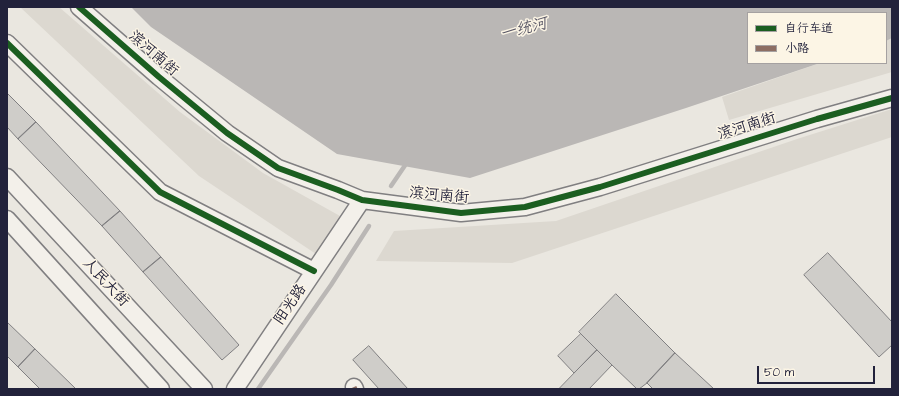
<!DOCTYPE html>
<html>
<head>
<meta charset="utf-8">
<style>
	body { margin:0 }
	#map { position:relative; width:899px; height:396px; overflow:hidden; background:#eae7e0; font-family:"Architects Daughter","LXGW WenKai TC",sans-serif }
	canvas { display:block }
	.frame { position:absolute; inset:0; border:8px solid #22223b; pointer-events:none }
	.legend { position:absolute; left:747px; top:12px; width:140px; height:52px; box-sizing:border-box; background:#fcf5e5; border:1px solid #a5a1a1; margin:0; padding:5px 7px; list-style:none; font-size:12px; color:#22223b }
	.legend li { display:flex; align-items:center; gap:8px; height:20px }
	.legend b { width:20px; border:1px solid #a5a1a1 }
	.scale { position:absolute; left:757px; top:366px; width:118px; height:18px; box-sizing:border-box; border:2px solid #22223b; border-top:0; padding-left:5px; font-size:12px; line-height:14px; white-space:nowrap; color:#22223b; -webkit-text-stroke:3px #fcf5e5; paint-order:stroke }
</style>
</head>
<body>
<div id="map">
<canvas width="899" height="396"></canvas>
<div class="frame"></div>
<ul class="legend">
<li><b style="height:5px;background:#1b5e20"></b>自行车道</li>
<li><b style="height:5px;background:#8d6e63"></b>小路</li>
</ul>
<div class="scale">50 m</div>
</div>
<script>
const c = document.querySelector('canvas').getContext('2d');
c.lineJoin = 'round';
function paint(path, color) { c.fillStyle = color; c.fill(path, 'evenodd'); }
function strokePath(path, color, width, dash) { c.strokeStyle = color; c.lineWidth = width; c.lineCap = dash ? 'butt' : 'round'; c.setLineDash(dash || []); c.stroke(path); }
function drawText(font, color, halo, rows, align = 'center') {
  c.font = font + ' "Architects Daughter","LXGW WenKai TC",sans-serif'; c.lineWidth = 3; c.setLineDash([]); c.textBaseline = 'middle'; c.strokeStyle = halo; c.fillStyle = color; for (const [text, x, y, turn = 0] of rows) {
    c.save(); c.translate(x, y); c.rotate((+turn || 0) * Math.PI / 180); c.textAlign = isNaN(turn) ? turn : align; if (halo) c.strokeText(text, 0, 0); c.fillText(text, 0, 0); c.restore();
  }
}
paint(new Path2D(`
	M20,7H59L180,112L263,173L340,216L316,254L199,176Z
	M892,38V72L729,120L722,97L820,63H886V41Z
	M892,109V137L512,263L376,261L394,231L556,221L797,139Z`), '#dcd8d0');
paint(new Path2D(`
	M131,7H892V38L886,41V13H748V63H820L686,108L470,178L337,154L151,27Z`), '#bab7b5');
strokePath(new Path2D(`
	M391,186L408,161
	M258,389L331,285L369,226`), '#bab7b5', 4.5);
const building = new Path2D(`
	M7,93L36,122L18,139L7,127Z
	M36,122L120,211L102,226L18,139Z
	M120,211L161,257L143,272L102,226Z
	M828,253L892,322V345L879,357L804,275Z
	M161,257L239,345L222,360L143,272Z
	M616,294L675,353L647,383L639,389H637L612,365L579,332Z
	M7,322L35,349L18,367L7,356Z
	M581,334L597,350L574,373L558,356Z
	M369,346L408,389H379L353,360Z
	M35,349L76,389H40L18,367Z
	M597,350L612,365L589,389H559Z
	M675,353L714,389H653L647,383Z`);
paint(building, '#cfcdc9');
strokePath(building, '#807f81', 1);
const minor = new Path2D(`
	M79,7L159,77L227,133L278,168L338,190L362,200L461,213L525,207L600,187L817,119L892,98
	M7,43L160,192L314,271
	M7,177L204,389
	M7,219L161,389
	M354,387L355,389
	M235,389L362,200`);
strokePath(minor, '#807f81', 19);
strokePath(minor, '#f3f0ea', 16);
strokePath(new Path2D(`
	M354,387L355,389`), '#8d6e63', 5, [10, 5]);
strokePath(new Path2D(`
	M79,7L159,77L227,133L278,168L338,190L362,200L461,213L525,207L600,187L817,119L892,98
	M7,43L160,192L314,271`), '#1b5e20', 6);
drawText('15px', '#22223b', '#fcf5e5', [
	["滨河南街",153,54,41],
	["滨河南街",747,127,-17],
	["滨河南街",439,196,5],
	["人民大街",105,283,47],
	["阳光路",291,305,-56]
]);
drawText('italic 16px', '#575564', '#fcf5e5', [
	["一统河",524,30,-14]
]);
</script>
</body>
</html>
